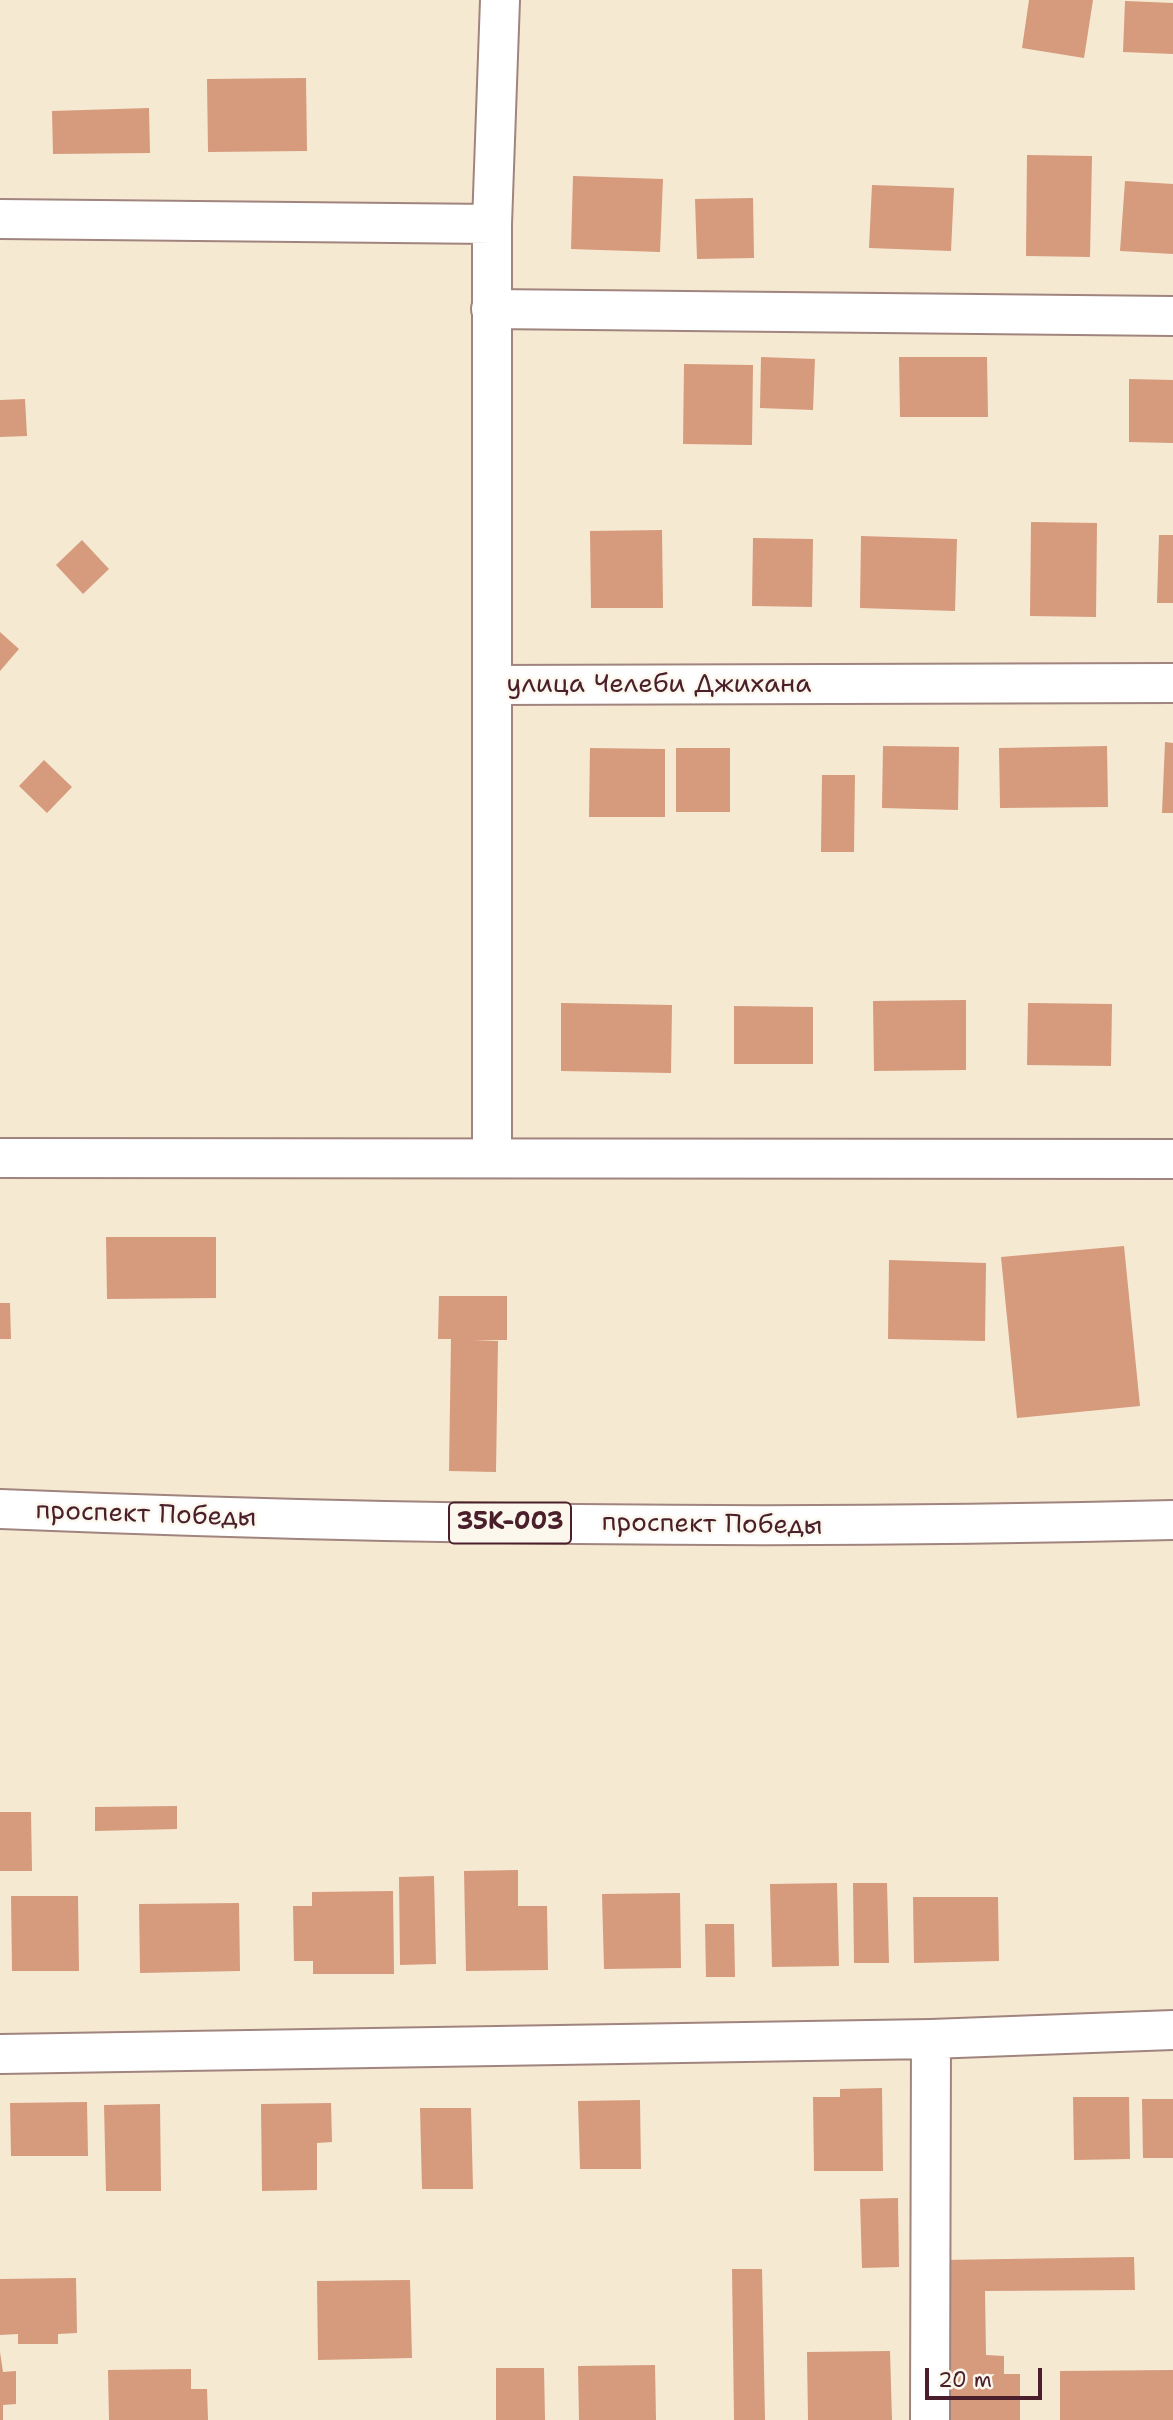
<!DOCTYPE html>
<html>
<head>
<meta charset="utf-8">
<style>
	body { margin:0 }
	#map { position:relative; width:1173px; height:2420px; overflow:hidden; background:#f5e9d2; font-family:"Shantell Sans",sans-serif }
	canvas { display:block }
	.scale { position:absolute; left:925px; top:2368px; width:117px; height:32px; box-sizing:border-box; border:4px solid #4a1f2b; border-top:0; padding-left:9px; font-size:21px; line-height:24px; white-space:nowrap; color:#4a1f2b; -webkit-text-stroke:5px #fbf7ec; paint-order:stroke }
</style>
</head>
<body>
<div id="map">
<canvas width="1173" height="2420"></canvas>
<div class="scale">20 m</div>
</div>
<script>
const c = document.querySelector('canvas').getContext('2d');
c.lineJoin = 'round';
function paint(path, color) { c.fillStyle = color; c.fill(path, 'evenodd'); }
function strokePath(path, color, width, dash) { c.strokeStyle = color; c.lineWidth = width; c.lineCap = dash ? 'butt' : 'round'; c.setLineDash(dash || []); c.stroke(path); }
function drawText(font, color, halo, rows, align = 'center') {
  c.font = font + ' "Shantell Sans",sans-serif'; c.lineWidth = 5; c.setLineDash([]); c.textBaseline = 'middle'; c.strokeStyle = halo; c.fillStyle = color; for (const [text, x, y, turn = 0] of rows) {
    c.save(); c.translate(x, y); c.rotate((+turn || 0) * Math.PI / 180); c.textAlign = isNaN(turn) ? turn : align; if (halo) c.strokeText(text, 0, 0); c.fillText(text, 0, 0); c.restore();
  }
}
paint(new Path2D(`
	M1029,0H1093L1084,58L1022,48Z
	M1125,1L1173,3V54L1123,52Z
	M306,78L307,151L208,152L207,79Z
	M149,108L150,153L53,154L52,111Z
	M1027,155L1092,156L1090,257L1026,256Z
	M573,176L663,179L660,252L571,249Z
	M1125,181L1173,184V254L1120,251Z
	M872,185L954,188L951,251L869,248Z
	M753,198L754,258L697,259L695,199Z
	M761,357L815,359L813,410L760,408Z
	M899,357H987L988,417H900Z
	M684,364L753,365L752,445L683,444Z
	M1129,379L1173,380V443L1129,442Z
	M25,399L27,436L0,437V400Z
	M1031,522L1097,523L1096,617L1030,616Z
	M662,530L663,608H591L590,531Z
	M1159,535H1173V603H1157Z
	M861,536L957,539L955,611L860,608Z
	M753,538L813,539L812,607L752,606Z
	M82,540L109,569L83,594L56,565Z
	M0,632L19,649L0,671Z
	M1165,742L1173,743V813H1162Z
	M883,746L959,747L958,810L882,808Z
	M1107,746L1108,807L1000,808L999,748Z
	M590,748L665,749V817H589Z
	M676,748H730V812H676Z
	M44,760L72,787L47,813L19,786Z
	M822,775H855L854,852H821Z
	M966,1000V1070L874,1071L873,1001Z
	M561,1003L672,1005L671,1073L561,1071Z
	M1028,1003L1112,1004L1111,1066L1027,1065Z
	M734,1006L813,1007V1064H734Z
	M106,1237H216V1298L107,1299Z
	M1124,1246L1140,1406L1017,1418L1001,1257Z
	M889,1260L986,1263L985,1341L888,1339Z
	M439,1296H507V1340H473L498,1341L496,1472L449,1471L451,1339H438Z
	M0,1303H10L11,1339H0Z
	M177,1806V1829L95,1831V1807Z
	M0,1812H31L32,1871H0Z
	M518,1870V1906H547L548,1970L466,1971L464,1871Z
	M434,1876L436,1964L400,1965L399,1877Z
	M837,1883L839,1966L772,1967L770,1884Z
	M853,1883H887L889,1963H854Z
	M393,1891L394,1974H313V1961H294L293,1906H312V1892Z
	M680,1893L681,1968L604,1969L602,1894Z
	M11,1896H78L79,1971H12Z
	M913,1897H998L999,1961L914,1963Z
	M239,1903L240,1971L140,1973L139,1904Z
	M705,1924H734L735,1977H706Z
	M882,2088L883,2171H814L813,2097H840V2089Z
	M1073,2097H1129L1130,2159L1074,2160Z
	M1142,2099H1173V2158H1143Z
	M640,2100L641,2169H580L578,2101Z
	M87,2102L88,2156H11L10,2103Z
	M331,2103L332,2142L317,2143V2190L262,2191L261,2104Z
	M160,2104L161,2191H106L104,2105Z
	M420,2108H471L473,2189H422Z
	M898,2198L899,2267L862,2268L860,2199Z
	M1134,2257L1135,2290L985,2291L986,2355L1004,2356V2374H1020V2420H946L944,2260Z
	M732,2269H762L765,2420H734Z
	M76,2278L77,2333L58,2334V2344H18V2334L0,2335V2279Z
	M410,2280L412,2358L318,2360L317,2281Z
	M890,2351L892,2420H808L807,2352Z
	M0,2352L3,2372L16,2371V2404L3,2405V2420H0Z
	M655,2365L656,2420H579L578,2366Z
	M496,2368H544L545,2420H496Z
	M191,2369V2389H207L208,2420H109L108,2370Z
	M1173,2370V2420H1060V2371Z`), '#d69a7d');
const street = new Path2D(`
	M0,219L492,224
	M491,309L1173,316
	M492,685V224L500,0
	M0,1158L1173,1159
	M492,1158V685L1173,683
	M0,2054L931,2039L1173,2030
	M930,2420L931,2039`);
const primary = new Path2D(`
	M0,1509C391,1525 782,1530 1173,1520`);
strokePath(street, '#a0847e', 42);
strokePath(primary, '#a0847e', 42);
strokePath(street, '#fff', 38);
strokePath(primary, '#fff', 38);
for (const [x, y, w] of [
	[510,1523,122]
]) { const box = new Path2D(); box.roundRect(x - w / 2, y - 20.5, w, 41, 5); c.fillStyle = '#fbf7ec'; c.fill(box); strokePath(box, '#4a1f2b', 2); }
drawText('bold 24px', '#4a1f2b', null, [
	["35К-003",510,1523]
]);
drawText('26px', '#4a1f2b', '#fbf7ec', [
	["улица Челеби Джихана",659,685],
	["проспект Победы",146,1515,2],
	["проспект Победы",712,1525,1]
]);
</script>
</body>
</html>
